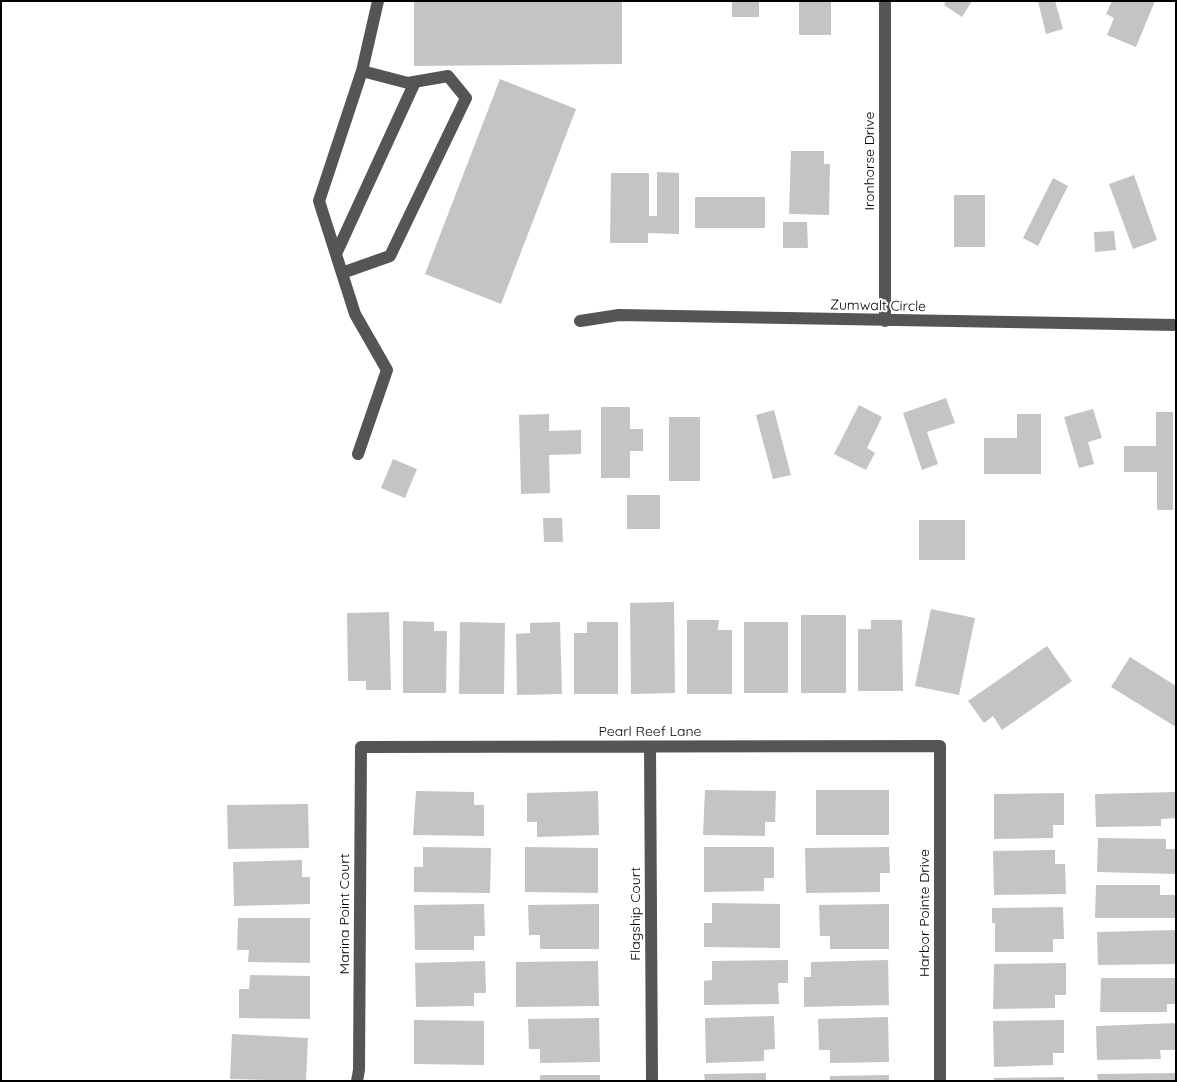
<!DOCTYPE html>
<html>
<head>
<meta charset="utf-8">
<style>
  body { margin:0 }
  #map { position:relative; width:1177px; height:1082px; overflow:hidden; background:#fff; font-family:Quicksand,sans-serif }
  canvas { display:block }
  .frame { position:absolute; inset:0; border:2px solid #000; pointer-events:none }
</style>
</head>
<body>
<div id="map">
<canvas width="1177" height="1082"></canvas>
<div class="frame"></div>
</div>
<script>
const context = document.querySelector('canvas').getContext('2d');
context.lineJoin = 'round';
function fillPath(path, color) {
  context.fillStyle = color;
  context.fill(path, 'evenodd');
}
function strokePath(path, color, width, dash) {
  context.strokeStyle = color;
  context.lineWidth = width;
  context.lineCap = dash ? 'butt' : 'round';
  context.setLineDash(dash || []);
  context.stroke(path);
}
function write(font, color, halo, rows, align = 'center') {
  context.font = font + ' Quicksand,sans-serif';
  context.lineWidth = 4;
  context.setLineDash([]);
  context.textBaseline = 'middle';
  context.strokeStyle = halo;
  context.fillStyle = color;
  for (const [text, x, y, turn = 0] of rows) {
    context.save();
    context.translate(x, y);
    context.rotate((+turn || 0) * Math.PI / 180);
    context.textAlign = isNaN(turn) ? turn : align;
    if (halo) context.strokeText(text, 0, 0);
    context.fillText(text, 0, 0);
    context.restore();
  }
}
fillPath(new Path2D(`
  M414 1H622V64L414 66Z
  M732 1H759V17H732Z
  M799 1H831V35H799Z
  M946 1H972L962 17 944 5Z
  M1038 1H1055L1063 29 1046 34Z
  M1112 1H1155L1136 47 1107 35 1114 18 1106 14Z
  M500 79 576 109 501 304 425 274Z
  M791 151H824V164H830L829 215 789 214Z
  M657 172 679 173V234L648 233V243H610L611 173H649V216H657Z
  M1134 175 1157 240 1133 249 1109 184Z
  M1053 178 1068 186 1038 246 1023 238Z
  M954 195H985V247H954Z
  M695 197H765V228H695Z
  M783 222H807L808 248H783Z
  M1114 231 1116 250 1095 252 1094 232Z
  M946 398 955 423 927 432 938 464 922 470 903 413Z
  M859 405 882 417 867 448 875 453 866 470 834 454Z
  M601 407H630V429H643V451H630V478H601Z
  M1093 409 1102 438 1088 442 1094 464 1079 468 1064 417Z
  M774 410 791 475 773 479 756 415Z
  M1156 412H1173V510H1157V472H1124V446H1156Z
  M549 414V431L581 430V454L549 455 550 493 521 494 519 415Z
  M1017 414H1041V474H984V438H1017Z
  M669 417H700V481H669Z
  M393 459 417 469 405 498 381 488Z
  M627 495H660V529H627Z
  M543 518H562L563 542H544Z
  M919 520H965V560H919Z
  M674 602 675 693 631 694 630 603Z
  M931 609 975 618 959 695 915 686Z
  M389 612 391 690H366V681H348L347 613Z
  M801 615H846V693H801Z
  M687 620H719L718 630H732V694H687Z
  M871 620H902L903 691H858V629H871Z
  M403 621 434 622V631H447L446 693H403Z
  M460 622 505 623 504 694H459Z
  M560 622 562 694 517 695 516 634 530 633V623Z
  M587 622H618V694H574V633H587Z
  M744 622H788V693H744Z
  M1047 646 1072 681 1002 730 993 716 984 723 968 701Z
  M1130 657 1176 686V727L1111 687Z
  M705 790 776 791 775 822H765V836L703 835Z
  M816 790H889V835H816Z
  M416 791 474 792V805H484V836L413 835Z
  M598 791 599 835 537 837V822H527V793Z
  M1176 792V818L1161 819V826L1096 827 1095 794Z
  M1064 793V825H1053V838L994 839V794Z
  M308 804 309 848 228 849 227 805Z
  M1098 838 1166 839V849H1176V874L1097 872Z
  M423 847 491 848 490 893 414 892V867H423Z
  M525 847 598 848V893L525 892Z
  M704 847H774V878H764V891L704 892Z
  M889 847 890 873H880V892L806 893 805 848Z
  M1055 850V864H1065L1066 894 994 895 993 851Z
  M302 860V877H310V904L234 906 233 862Z
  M1096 885H1160V895H1176V918H1095Z
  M712 903 780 904V948L704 947V923H712Z
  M484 904 485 936H474V950H415L414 905Z
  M599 904V949H540V935H529L528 905Z
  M889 904V949H830V936H820L819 905Z
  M1063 907 1064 939H1053V952H995V923H992V908Z
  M238 918H310V963L248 962 249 950H237Z
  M1176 930V964L1098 965 1097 932Z
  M788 960V983H778L779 1004 704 1005V981L712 980V961Z
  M888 960 889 1005 804 1007V977H811V962Z
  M485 961 486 993H474V1006L416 1007 415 963Z
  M598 961 599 1006 516 1007V962Z
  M1066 963V995H1055V1008L993 1009 994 964Z
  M250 975 310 976V1019L239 1018V989H249Z
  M1101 978H1176V1004H1167V1012H1100Z
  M774 1016 775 1049 764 1050V1061L706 1063 705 1018Z
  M888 1017 889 1062 830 1063V1050H819L818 1019Z
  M599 1018 600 1062 540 1063V1049H529L528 1019Z
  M414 1020 484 1021V1065L414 1064Z
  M1064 1020V1053H1053V1065L994 1067 993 1021Z
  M1176 1023V1050H1160L1161 1059 1097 1060 1096 1026Z
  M232 1034 308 1038 306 1081 230 1079Z
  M766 1073V1081H705L704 1074Z
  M1176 1073V1081H1098L1097 1074Z
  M540 1075H600V1081H540Z
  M889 1075V1081H830V1076Z
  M1064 1077V1081H994V1078Z`), '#c4c4c4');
strokePath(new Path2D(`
  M885 1V321
  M336 254 415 82
  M342 273 390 256 466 98 448 76 408 83 362 71
  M580 321 619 315 1176 325
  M358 454 387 370 355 314 319 201 362 71 378 1
  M650 747 652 1081
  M357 1081 359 1070 361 747 940 746V1081`), '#555', 12);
write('14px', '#000', '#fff', [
  ["Ironhorse Drive",870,161,-90],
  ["Zumwalt Circle",878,306,1],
  ["Pearl Reef Lane",650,732],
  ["Harbor Pointe Drive",925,913,-90],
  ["Marina Point Court",345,914,-90],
  ["Flagship Court",636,914,-90]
]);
</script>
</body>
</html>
